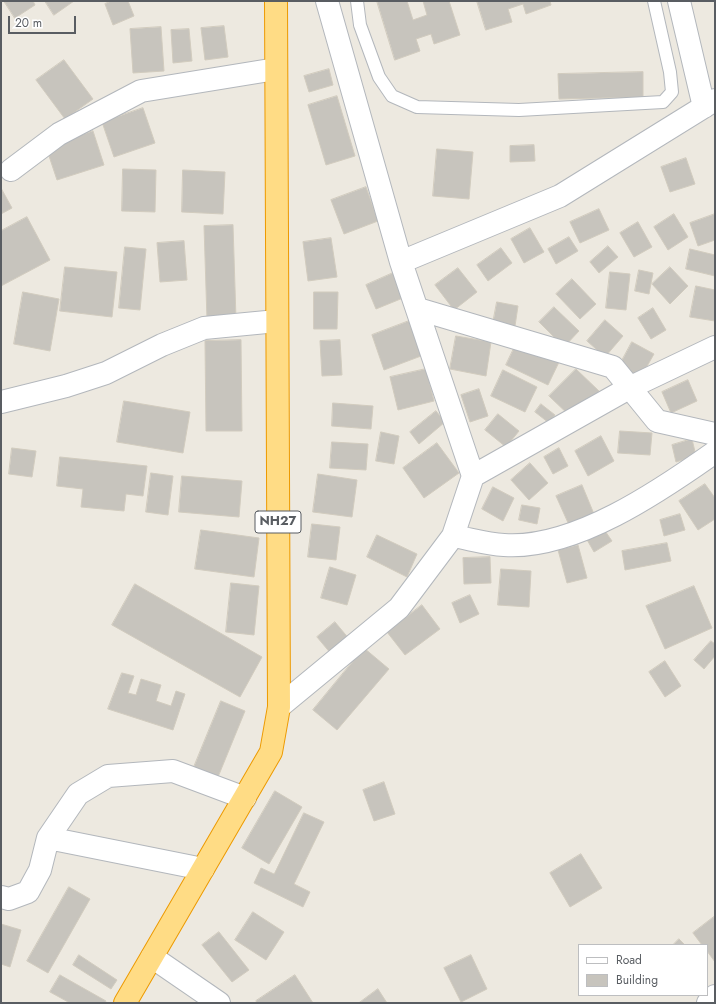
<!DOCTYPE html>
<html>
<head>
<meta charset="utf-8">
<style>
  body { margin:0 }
  #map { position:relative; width:716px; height:1004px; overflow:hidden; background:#ede9e0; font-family:Jost,sans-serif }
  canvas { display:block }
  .frame { position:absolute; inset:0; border:2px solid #595d62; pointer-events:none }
  .legend { position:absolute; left:578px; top:944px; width:130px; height:52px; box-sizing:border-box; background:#fff; border:1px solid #bdbec0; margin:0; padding:5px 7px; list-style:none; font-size:12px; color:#595d62 }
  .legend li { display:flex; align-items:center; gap:8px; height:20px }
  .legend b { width:20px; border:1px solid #bdbec0 }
  .scale { position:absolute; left:8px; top:16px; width:68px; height:18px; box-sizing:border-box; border:2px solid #595d62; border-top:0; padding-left:5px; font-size:12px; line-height:14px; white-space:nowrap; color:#595d62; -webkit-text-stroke:3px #fff; paint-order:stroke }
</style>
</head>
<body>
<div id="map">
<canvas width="716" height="1004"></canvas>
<div class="frame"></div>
<ul class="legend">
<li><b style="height:5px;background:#fff"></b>Road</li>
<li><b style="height:11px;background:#c7c4bd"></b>Building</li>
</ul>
<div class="scale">20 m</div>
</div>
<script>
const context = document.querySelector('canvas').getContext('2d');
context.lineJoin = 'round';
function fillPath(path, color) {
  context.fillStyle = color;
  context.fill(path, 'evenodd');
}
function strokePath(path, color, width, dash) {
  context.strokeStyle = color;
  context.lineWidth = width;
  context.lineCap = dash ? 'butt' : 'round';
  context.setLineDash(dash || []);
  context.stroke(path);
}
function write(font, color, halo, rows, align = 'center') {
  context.font = font + ' Jost,sans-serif';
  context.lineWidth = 3.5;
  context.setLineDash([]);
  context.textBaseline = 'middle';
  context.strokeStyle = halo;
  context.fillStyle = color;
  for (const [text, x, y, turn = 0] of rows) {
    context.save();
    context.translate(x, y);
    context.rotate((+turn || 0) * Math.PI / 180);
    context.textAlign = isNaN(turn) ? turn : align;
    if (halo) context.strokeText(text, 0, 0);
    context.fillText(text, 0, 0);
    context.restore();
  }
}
const building = new Path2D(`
  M4 1H33L35 5 15 18Z
  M45 1H74L54 15Z
  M111 1H128L134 16 113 25 105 4Z
  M377 1H407L413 20 427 15 423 1H449L460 35 434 44 431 34 416 39 420 51 395 60Z
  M477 1H550L551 5 526 14 523 4 508 9 512 22 486 30Z
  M224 26 228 57 205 60 201 28Z
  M161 27 164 71 133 73 130 29Z
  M189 29 192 61 173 63 171 30Z
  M64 60 93 99 65 119 36 80Z
  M329 69 333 85 309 92 304 76Z
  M643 72V97L559 99 558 74Z
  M337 96 355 156 326 165 308 105Z
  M143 108 155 143 114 157 102 122Z
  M93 131 104 165 57 180 46 147Z
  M534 145 535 161 510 162V146Z
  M437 149 473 152 469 199 433 196Z
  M686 158 695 184 670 192 661 167Z
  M123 169 156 170 155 212 122 211Z
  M183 170 225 172 223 214 182 212Z
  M366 187 378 221 344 234 331 200Z
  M1 188 12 208 1 214Z
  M599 209 609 230 580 243 570 222Z
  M674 214 688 237 668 250 654 227Z
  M715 214V240L698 246 690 223Z
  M27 217 50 260 1 286V231Z
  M638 222 652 247 634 257 620 233Z
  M233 225 236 319 207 320 204 226Z
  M530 228 544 252 524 263 511 239Z
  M569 237 578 251 556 264 548 249Z
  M331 238 337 277 308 281 303 242Z
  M184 241 187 280 160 282 157 243Z
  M608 246 618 257 599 273 590 262Z
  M125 247 146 249 140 310 119 308Z
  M501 248 512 263 488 281 477 265Z
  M690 249 715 255V276L686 269Z
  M65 267 117 272 112 317 60 311Z
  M670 267 688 286 670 304 652 284Z
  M458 268 477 292 454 310 435 285Z
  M639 270 653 273 649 294 635 291Z
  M610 272 630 274 626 310 606 308Z
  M393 273 403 298 376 309 366 285Z
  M572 279 596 304 580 319 556 294Z
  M696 286 715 290V321L690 317Z
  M23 292 59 299 50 351 14 344Z
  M314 292H338L337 329H314Z
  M497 302 518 306 515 326 493 323Z
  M554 307 579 331 564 347 539 322Z
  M653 308 666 330 651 339 638 318Z
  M605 320 623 336 605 357 587 341Z
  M409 321 421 356 384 370 372 335Z
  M456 336 491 342 486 376 450 369Z
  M241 340 242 431H206L205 341Z
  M340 340 342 375 322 376 320 341Z
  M518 340 560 360 548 385 506 365Z
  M632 342 654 354 638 382 617 370Z
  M426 369 434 401 398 410 390 377Z
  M576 369 599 391 572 418 549 396Z
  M503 370 537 387 525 412 491 396Z
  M688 380 697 401 671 413 662 392Z
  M479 389 488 416 470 422 461 395Z
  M124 401 190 412 183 453 117 442Z
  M333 403 373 406 371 429 332 426Z
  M541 404 555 415 549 423 535 412Z
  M436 411 445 422 419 444 410 432Z
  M498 414 519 431 506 447 485 430Z
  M620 431 652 433 650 455 618 453Z
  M381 432 399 436 394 464 376 461Z
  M601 436 614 461 588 476 575 451Z
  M692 439 696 456 676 462 672 445Z
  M332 442 368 444 366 470 330 468Z
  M437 443 459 473 424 498 403 468Z
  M12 448 36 451 32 477 9 474Z
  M559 448 568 466 553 474 544 457Z
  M60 457 147 466 143 496 126 494 124 511 81 507 83 489 57 486Z
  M530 463 548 483 529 500 511 480Z
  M151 473 173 476 168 515 146 512Z
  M318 474 357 480 352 517 313 512Z
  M182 476 242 481 239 517 179 512Z
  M705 484 715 498V519L698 530 679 501Z
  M582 485 594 514 569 525 556 496Z
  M493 487 514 498 503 521 482 509Z
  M522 505 540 508 537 524 519 520Z
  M680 514 685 530 664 536 660 520Z
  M312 524 340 527 336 560 308 557Z
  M603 528 612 541 594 552 586 538Z
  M201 530 259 538 254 577 195 569Z
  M377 535 417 554 407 577 367 557Z
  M667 543 671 561 625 570 622 551Z
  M578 545 587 578 567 583 558 550Z
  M490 557 491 583 464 584 463 558Z
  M330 567 356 575 347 605 321 598Z
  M501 569 531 571 529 607 498 605Z
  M231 583 259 586 254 635 226 632Z
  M135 584 262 657 240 697 112 625Z
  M694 586 712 628 665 649 646 606Z
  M470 595 479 614 460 623 452 603Z
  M422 605 440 629 405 655 387 632Z
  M335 622 350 640 332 655 317 637Z
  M711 641 715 644V656L704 669 694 660Z
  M364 648 389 669 337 730 313 710Z
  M665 661 681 686 665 697 649 672Z
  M122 673 134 676 128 693 136 695 141 679 161 685 156 701 171 706 176 691 185 694 173 730 108 709Z
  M221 701 245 711 218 777 194 767Z
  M384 782 395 814 374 821 363 790Z
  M275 791 302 807 269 864 242 848Z
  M304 813 324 822 294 884 310 892 303 907 254 883 261 868 274 874Z
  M581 854 602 888 570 907 550 873Z
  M69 887 90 899 48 973 27 961Z
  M253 912 284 932 266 960 235 940Z
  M715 916V962L707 951V945H702L693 933Z
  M1 924 21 930 10 967 1 964Z
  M219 932 249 970 232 982 202 945Z
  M679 939 685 945H673Z
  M79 955 117 980 111 989 73 965Z
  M471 955 487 989 461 1002 444 968Z
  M60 975 106 1001 105 1003H70L50 992Z
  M295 975 313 1003H257L256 1001Z
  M378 989 387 1003H359Z`);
fillPath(building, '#c7c4bd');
strokePath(building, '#d1cbbe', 1);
const lane = new Path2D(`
  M357 1 360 25 379 77 392 96 417 107 519 110 663 102 672 92 670 72 654 1`);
const street = new Path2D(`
  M679 1 704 107
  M11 170 59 134 141 91 276 69
  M401 262 560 196 715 100
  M418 309 613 367 657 421 715 434
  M1 402 66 386 106 373 162 345 204 328 277 321
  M473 476 629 388 715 347
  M453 536C470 539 487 544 504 545 574 550 660 491 715 452
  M279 707 399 608 453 536 473 476 401 262 327 1
  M48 838 203 869
  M1 897 9 899 28 892 40 870 48 838 78 794 108 776 173 771 245 798
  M152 957 219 1003
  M708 1003 715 996`);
const highway = new Path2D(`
  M125 1003 271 752 279 707 276 1`);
strokePath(lane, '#b3b7bc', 14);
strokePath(street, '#b3b7bc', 24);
strokePath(highway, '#ed9a00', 24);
strokePath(lane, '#fff', 12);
strokePath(street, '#fff', 22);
strokePath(highway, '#ffdc85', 22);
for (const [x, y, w] of [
  [278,522,46]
]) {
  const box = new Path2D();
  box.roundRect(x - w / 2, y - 11, w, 22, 3);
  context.fillStyle = '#fff';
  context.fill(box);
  strokePath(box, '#595d62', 1);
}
write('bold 13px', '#595d62', null, [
  ["NH27",278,522]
]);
</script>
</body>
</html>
